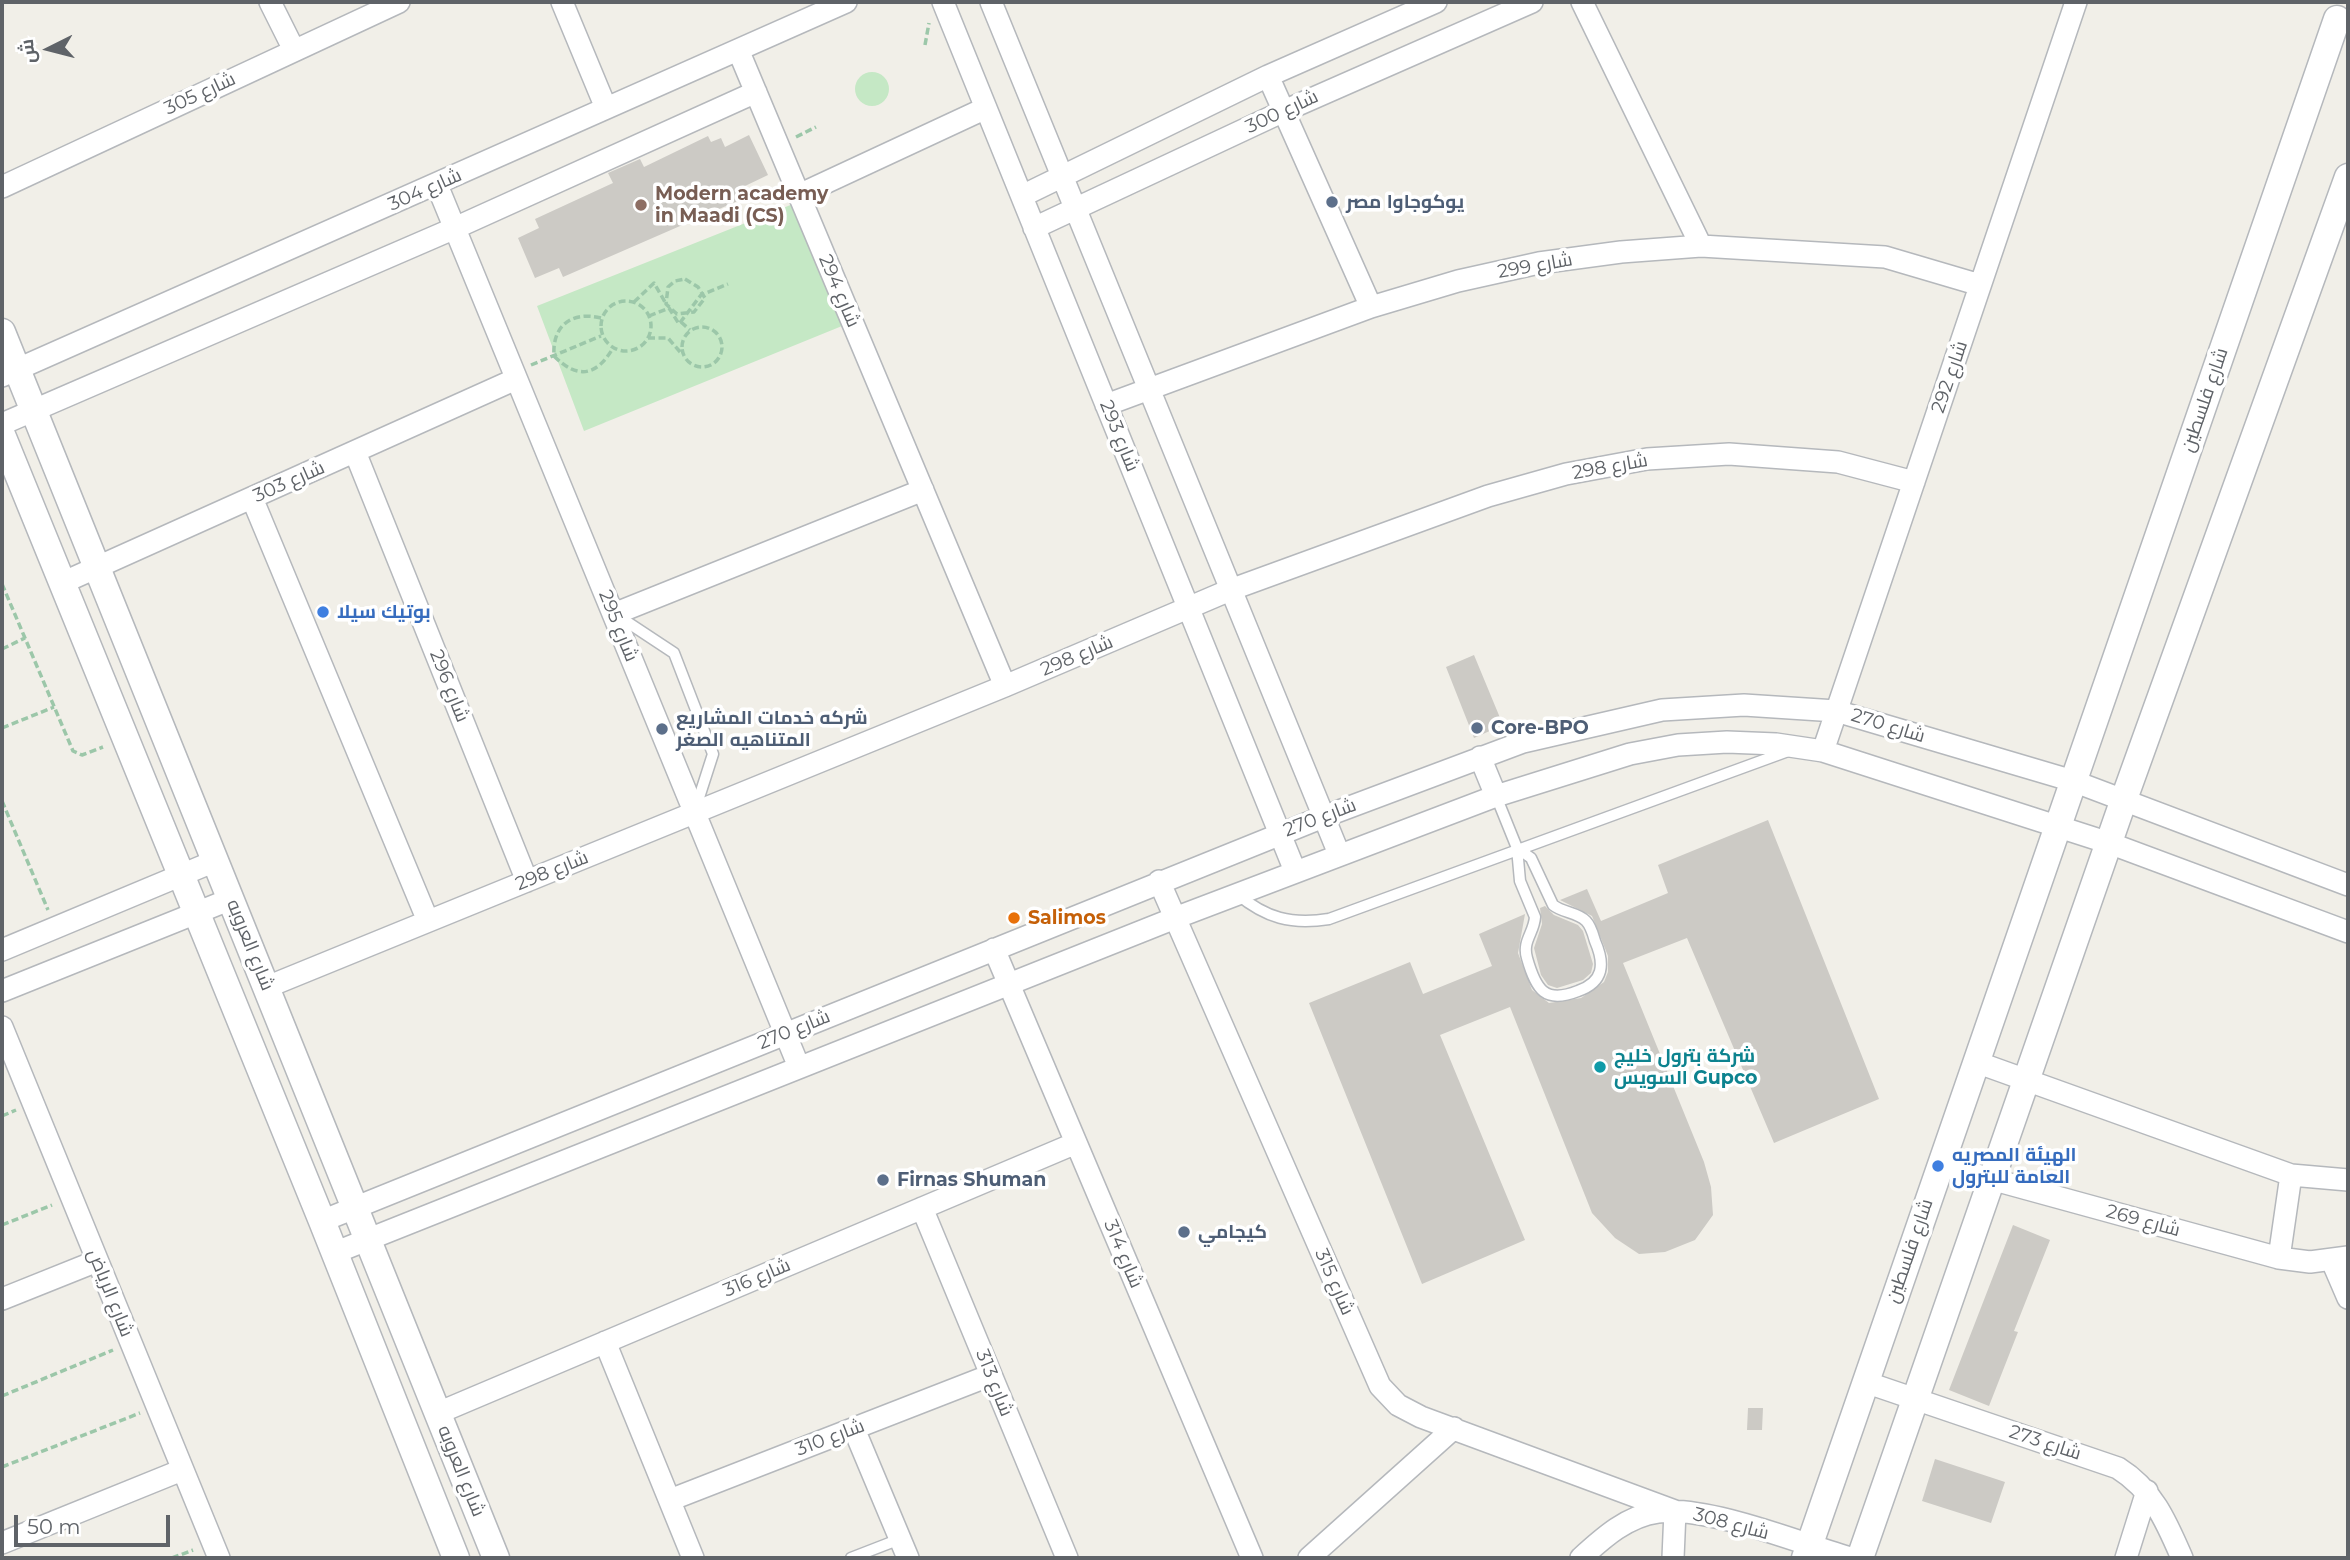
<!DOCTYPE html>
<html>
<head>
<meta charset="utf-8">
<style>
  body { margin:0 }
  #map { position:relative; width:2350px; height:1560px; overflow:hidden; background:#f1efe8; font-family:Montserrat,Cairo,sans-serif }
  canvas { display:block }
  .frame { position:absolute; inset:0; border:4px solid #5f6368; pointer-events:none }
  .north { position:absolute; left:14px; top:14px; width:70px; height:70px; -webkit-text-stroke:5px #fff; paint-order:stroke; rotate:264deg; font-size:19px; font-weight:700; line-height:28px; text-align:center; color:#5f6368 }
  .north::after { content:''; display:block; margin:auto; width:24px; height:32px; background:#5f6368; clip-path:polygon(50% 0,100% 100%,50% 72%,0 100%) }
  .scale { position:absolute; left:14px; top:1515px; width:156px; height:32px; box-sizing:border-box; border:4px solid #5f6368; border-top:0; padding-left:9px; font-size:21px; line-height:24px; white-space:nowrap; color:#5f6368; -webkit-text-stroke:5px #fff; paint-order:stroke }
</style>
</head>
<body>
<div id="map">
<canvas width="2350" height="1560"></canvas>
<div class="frame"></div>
<div class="north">ش</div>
<div class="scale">50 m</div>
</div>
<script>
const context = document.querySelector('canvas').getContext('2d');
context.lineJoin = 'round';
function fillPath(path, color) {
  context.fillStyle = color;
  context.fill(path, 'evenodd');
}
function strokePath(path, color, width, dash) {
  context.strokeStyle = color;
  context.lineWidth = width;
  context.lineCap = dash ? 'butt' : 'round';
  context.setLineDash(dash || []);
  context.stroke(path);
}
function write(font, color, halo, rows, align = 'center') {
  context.font = font + ' Montserrat,Cairo,sans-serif';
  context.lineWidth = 7;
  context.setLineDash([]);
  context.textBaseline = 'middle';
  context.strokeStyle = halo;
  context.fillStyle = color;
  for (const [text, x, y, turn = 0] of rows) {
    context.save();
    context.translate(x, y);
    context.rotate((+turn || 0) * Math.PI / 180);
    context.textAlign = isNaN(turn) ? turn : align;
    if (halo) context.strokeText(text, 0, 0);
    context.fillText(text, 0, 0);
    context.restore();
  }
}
fillPath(new Path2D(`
  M855 89a17 17 0 1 1 34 0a17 17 0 1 1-34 0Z
  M793 204 842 326 584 431 537 306Z`), '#c5e8c5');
fillPath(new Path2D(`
  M749 135 768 175 745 186 749 196 563 277 559 268 535 278 518 238 539 228 535 219 613 183 608 173 640 159 644 167 708 136 711 142 721 138 725 147Z
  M1474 655 1503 725 1474 738 1446 667Z
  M1768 820 1879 1099 1774 1143 1687 938 1623 963 1704 1162 1711 1187 1713 1215 1695 1240 1665 1252 1639 1254 1615 1238 1592 1213 1510 1007 1440 1035 1525 1240 1422 1284 1309 1003 1410 962 1423 994 1492 966 1479 934 1525 914 1518 953 1532 990 1549 1003 1581 998 1604 982 1608 972V956L1592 916 1560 900 1587 889 1601 921 1668 893 1658 865Z
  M1545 906 1554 915 1578 925 1583 931 1593 964 1591 973 1583 980 1557 988 1548 985 1541 975 1534 948 1542 924 1540 908Z
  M2013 1225 2050 1240 2014 1331 2018 1332 1989 1406 1949 1390Z
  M1748 1408H1763L1762 1430H1747Z
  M1935 1459 2005 1482 1991 1523 1922 1501Z`), '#cccac5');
const service = new Path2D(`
  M618 616 674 653 713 754 695 810
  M1496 796 1517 848
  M1517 848 1531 858 1553 905C1563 913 1577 912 1586 921 1591 926 1593 934 1595 941 1605 964 1604 982 1578 991 1545 1004 1536 990 1527 958 1522 941 1534 933 1535 917L1520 881Z
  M1237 894C1266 918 1291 925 1329 919L1791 750
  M851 1558 900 1539`);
const minor = new Path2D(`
  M270 2 294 50
  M562 2 606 108
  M943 2 1295 871
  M991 2 1339 854
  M1582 2 1701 246
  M739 52 1005 686
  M1268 76 1371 307
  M437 185 799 1067
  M2 187 399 2
  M799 195 986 108
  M1022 196 1268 76 1436 2
  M1034 228 1284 111 1532 2
  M2 376 846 2
  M1106 405 1371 307 1458 281 1539 263 1621 252 1701 246 1885 257 1980 285
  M2 424 455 228 756 92
  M355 452 527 881
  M252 498 428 921
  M62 583 516 379
  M614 614 923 490
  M1823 751 2076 2
  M1480 757 1496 796
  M1159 881 1380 1386 1398 1405 1421 1417 1675 1511 1673 1558
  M994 949 1252 1558
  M2 950 215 861
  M267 987 1005 686 1230 590 1488 496 1566 474 1647 459 1729 454 1838 462 1914 482
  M2 991 231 899
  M2 1027 219 1558
  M1976 1062 2291 1175 2348 1180
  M1940 1165 2279 1258 2310 1262 2348 1257
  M922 1208 1067 1558
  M322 1221 1323 817 1523 742 1662 710 1744 705 1836 711 2073 781 2348 885
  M334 1253 1175 918 1496 796 1630 754 1678 745 1727 742 1776 744 1823 751 2109 843 2348 932
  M2279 1258 2291 1175
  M2332 1261 2348 1298
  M2 1299 97 1261
  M605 1342 693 1558
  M1865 1382 2118 1468C2153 1490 2166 1521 2182 1558
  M438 1413 1076 1143
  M854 1429 908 1558
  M670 1500 991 1375
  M2 1543 182 1470
  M1309 1558 1454 1428
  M1581 1558C1603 1538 1627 1516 1658 1512 1706 1505 1800 1543 1850 1558
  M2126 1558 2147 1491`);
const tertiary = new Path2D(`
  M2 332 496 1558
  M2 435 322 1221 456 1558
  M1805 1558 2337 19
  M1860 1558 2124 799 2348 177`);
strokePath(service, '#b5b8bc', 13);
strokePath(minor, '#b5b8bc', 24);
strokePath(tertiary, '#b5b8bc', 29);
strokePath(new Path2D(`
  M925 45 929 23
  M796 137 816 127
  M685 279 698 287 705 298 694 312 677 314 666 304 668 287 675 281Z
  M601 326a25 25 0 1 1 50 0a25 25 0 1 1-50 0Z
  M634 302 654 283 665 302
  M649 316 669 308 679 324 701 295 728 284
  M601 318C572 311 552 325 554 356 577 379 596 377 613 348
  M681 322 690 330
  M682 347a20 20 0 1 1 40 0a20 20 0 1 1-40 0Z
  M648 338H668L681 353
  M531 365 601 336
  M2 584 73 751 82 755 103 747
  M2 649 25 638
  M2 728 54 707
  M2 801 48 910
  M2 1116 16 1110
  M2 1225 52 1205
  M2 1396 113 1350
  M2 1467 140 1413
  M172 1558 193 1550`), '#9cc7a9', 3.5, [7, 3.5]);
strokePath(service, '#fff', 10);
strokePath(minor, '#fff', 21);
strokePath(tertiary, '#fff', 26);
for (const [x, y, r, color] of [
  [1332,202,7,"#5c6f8a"],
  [641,205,7,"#8d6e63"],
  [323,612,7,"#3f7fe0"],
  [1477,728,7,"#5c6f8a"],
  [662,729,7,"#5c6f8a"],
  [1014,918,7,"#e8710a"],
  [1600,1067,7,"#0f9aa8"],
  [1938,1166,7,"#3f7fe0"],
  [883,1180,7,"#5c6f8a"],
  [1184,1232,7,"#5c6f8a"]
]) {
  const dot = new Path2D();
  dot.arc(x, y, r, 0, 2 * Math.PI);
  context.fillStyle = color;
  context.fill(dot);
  strokePath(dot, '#fff', 2.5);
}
write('19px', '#5f6368', '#fff', [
  ["شارع 305",200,94,-25],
  ["شارع 300",1282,112,-25],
  ["شارع 304",425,190,-24],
  ["شارع 299",1535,266,-10],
  ["شارع 294",839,291,67],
  ["شارع 292",1950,377,-71],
  ["شارع فلسطين",2205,400,-71],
  ["شارع 293",1119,436,68],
  ["شارع 298",1610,467,-10],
  ["شارع 303",289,482,-24],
  ["شارع 295",618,626,68],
  ["شارع 298",1077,656,-23],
  ["شارع 296",449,686,68],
  ["شارع 270",1888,726,17],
  ["شارع 270",1320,818,-21],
  ["شارع 298",552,871,-22],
  ["شارع العروبه",250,945,68],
  ["شارع 270",794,1030,-22],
  ["شارع 269",2143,1221,15],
  ["شارع فلسطين",1910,1251,-71],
  ["شارع 314",1123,1254,67],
  ["شارع 316",757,1278,-23],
  ["شارع 315",1334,1282,66],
  ["شارع الرياض",110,1293,68],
  ["شارع 313",994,1383,68],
  ["شارع 310",830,1438,-21],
  ["شارع 273",2045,1443,18],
  ["شارع العروبه",461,1471,68],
  ["شارع 308",1731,1524,15]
]);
write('bold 19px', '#785e54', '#fff', [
  ["Modern academy",655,194],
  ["in Maadi (CS)",655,216]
], 'left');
write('bold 19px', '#4e5e75', '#fff', [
  ["يوكوجاوا مصر",1346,202],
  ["شركه خدمات المشاريع",676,718],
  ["المتناهيه الصغر",676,740],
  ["Core-BPO",1491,728],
  ["Firnas Shuman",897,1180],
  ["كيجامي",1198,1232]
], 'left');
write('bold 19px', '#366cbe', '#fff', [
  ["بوتيك سيلا",337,612],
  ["الهيئة المصريه",1952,1155],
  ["العامة للبترول",1952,1177]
], 'left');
write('bold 19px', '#c56008', '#fff', [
  ["Salimos",1028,918]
], 'left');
write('bold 19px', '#0d838f', '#fff', [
  ["شركة بترول خليج",1614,1056],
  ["السويس Gupco",1614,1078]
], 'left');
</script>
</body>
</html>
